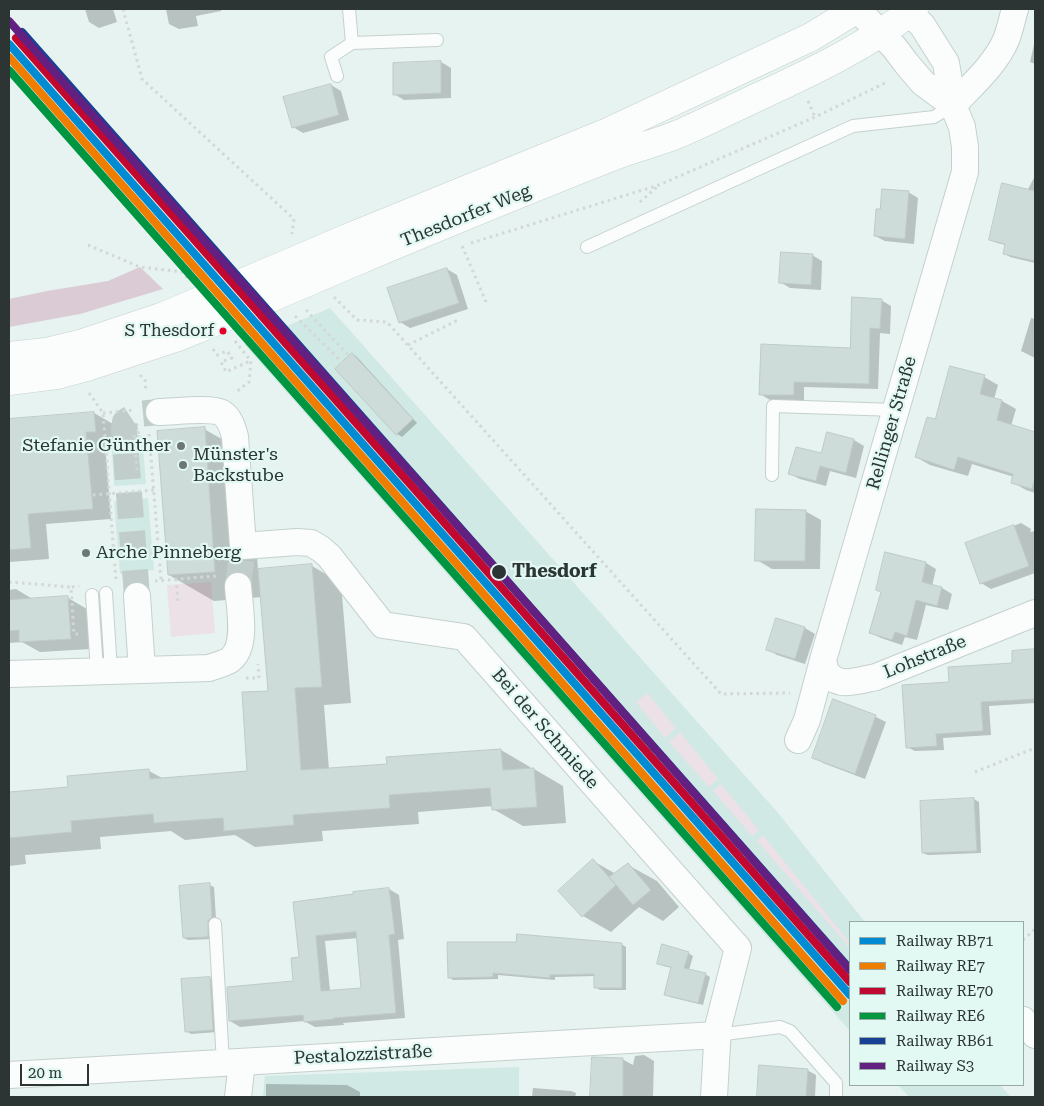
<!DOCTYPE html>
<html>
<head>
<meta charset="utf-8">
<style>
  body { margin:0 }
  #map { position:relative; width:1044px; height:1106px; overflow:hidden; background:#e6f3f0; font-family:"Roboto Serif",serif }
  canvas { display:block }
  .frame { position:absolute; inset:0; border:10px solid #2c3533; pointer-events:none }
  .legend { position:absolute; left:849px; top:921px; width:175px; height:165px; box-sizing:border-box; background:#e1f8f3; border:1px solid #99aaa6; margin:0; padding:6px 9px; list-style:none; font-size:15px; color:#2c3533 }
  .legend li { display:flex; align-items:center; gap:10px; height:25px }
  .legend b { width:25px; border:1px solid #99aaa6 }
  .scale { position:absolute; left:20px; top:1064px; width:69px; height:22px; box-sizing:border-box; border:2px solid #2c3533; border-top:0; padding-left:6px; font-size:15px; line-height:18px; white-space:nowrap; color:#2c3533; -webkit-text-stroke:4px #e1f8f3; paint-order:stroke }
</style>
</head>
<body>
<div id="map">
<canvas width="1044" height="1106"></canvas>
<div class="frame"></div>
<ul class="legend">
<li><b style="height:6px;background:#008bd2"></b>Railway RB71</li>
<li><b style="height:6px;background:#ef7d00"></b>Railway RE7</li>
<li><b style="height:6px;background:#c10831"></b>Railway RE70</li>
<li><b style="height:6px;background:#009641"></b>Railway RE6</li>
<li><b style="height:6px;background:#164194"></b>Railway RB61</li>
<li><b style="height:6px;background:#622181"></b>Railway S3</li>
</ul>
<div class="scale">20 m</div>
</div>
<script>
const context = document.querySelector('canvas').getContext('2d');
context.lineJoin = 'round';
function fillPath(path, color) {
  context.fillStyle = color;
  context.fill(path, 'evenodd');
}
function strokePath(path, color, width, dash) {
  context.strokeStyle = color;
  context.lineWidth = width;
  context.lineCap = dash ? 'butt' : 'round';
  context.setLineDash(dash || []);
  context.stroke(path);
}
function write(font, color, halo, rows, align = 'center') {
  context.font = font + ' "Roboto Serif",serif';
  context.lineWidth = 4.5;
  context.setLineDash([]);
  context.textBaseline = 'middle';
  context.strokeStyle = halo;
  context.fillStyle = color;
  for (const [text, x, y, turn = 0] of rows) {
    context.save();
    context.translate(x, y);
    context.rotate((+turn || 0) * Math.PI / 180);
    context.textAlign = isNaN(turn) ? turn : align;
    if (halo) context.strokeText(text, 0, 0);
    context.fillText(text, 0, 0);
    context.restore();
  }
}
fillPath(new Path2D(`
  M330 308 779 814 865 922H850V1031L244 344Z
  M142 435 146 484 114 486 111 437Z
  M148 498 154 570 120 574 114 501Z
  M519 1067V1097H263L265 1076Z
  M898 1085H1000L1011 1097H909Z`), '#d1e9e4');
fillPath(new Path2D(`
  M211 582 215 633 171 637 167 585Z
  M647 693 676 728 665 738 636 702Z
  M680 732 718 779 709 787 669 742Z
  M721 784 759 830 752 836 713 791Z
  M763 835 850 943V948L757 841Z`), '#ebe1e7');
fillPath(new Path2D(`
  M140 267 163 289 80 314 9 327V299L47 291 108 281Z`), '#dbcbd4');
fillPath(new Path2D(`
  M85 9H113L117 22 99 28 89 22Z
  M166 9H221V11L196 16 198 26 179 29 169 24Z
  M1035 40V64L1030 62Z
  M441 62 451 68V98L404 100 394 94Z
  M331 85 341 91 349 120 303 133 293 127Z
  M1035 176V263L1010 257 1004 253 1006 245 997 243 990 240 1027 191Z
  M908 192 918 198 914 244 885 241 875 236 882 210Z
  M812 255 822 261 821 290 790 288 780 282Z
  M447 269 457 275 468 309 410 328 400 322Z
  M881 300 891 306 890 334 880 333 878 389 804 387V400H770L760 394 851 349Z
  M1031 318 1035 319V358L1021 351Z
  M353 354 357 357 417 423 402 437 397 434 337 369Z
  M984 377 998 385 994 399 1002 401 1016 409 1011 426 1035 433V493L1026 490 1012 482 1014 477 972 464 968 476 930 465 916 457 936 421Z
  M94 413 113 424 115 442 105 443 111 519 46 524 49 559 9 562V420Z
  M204 429 250 455 258 570 312 566 341 583 351 703 324 705 329 770 388 766 501 750 530 767V770L534 769 563 786 566 823 523 826 493 809V806L418 812 419 824 322 831 323 841 255 847 235 835 185 840 171 831 100 837 101 849 25 855 26 864 9 866V793L69 788 149 771 164 779 249 772 269 692 262 597 214 601 169 575Z
  M828 433 854 440 864 446 856 478 830 471 826 486 800 479 790 474 822 455Z
  M805 511 821 520 820 569H772L757 560Z
  M1021 523 1031 529 1030 532 1035 531V573L991 589 981 583 967 544Z
  M886 554 926 563 936 569 932 586 942 588 952 594 948 610 926 605 917 640 905 637 902 645 881 638 871 633 882 592Z
  M16 589 34 600 68 598 87 609 90 649 40 652 22 642 9 643V590Z
  M777 619 805 628 815 634 805 664 777 655 767 649Z
  M1035 651V703L989 706 991 735 943 738 944 750 915 751 907 747 950 683 1014 664 1013 652Z
  M834 701 876 717 886 722 865 779 823 763 813 757Z
  M974 799 979 802 981 853 928 855 923 853Z
  M593 861 616 874 628 865 657 881 679 907 663 921 639 907 611 932 583 916Z
  M209 885 214 887 216 919 212 939 188 940 184 938Z
  M389 889 399 895 404 939 398 940 405 1018 343 1023 344 1025 315 1027 304 1021 240 1027 230 1021 294 982 301 958 294 903 355 896 354 893ZM358 938 362 989 330 991 325 941Z
  M621 944 626 947V990H600L595 987V976L555 977V980L498 975V979L453 980 449 977Z
  M688 953 693 956 689 970 705 974 710 977 703 1005 670 997 666 994 672 968 663 966 658 963Z
  M210 978 214 981 217 1032 191 1034 186 1031Z
  M644 1055 654 1061 653 1097H592L593 1058 622 1059 633 1065 635 1056Z
  M760 1067 807 1070 816 1075 815 1097H758Z
  M266 1084 347 1085 360 1092V1097H266Z
  M533 1088 571 1091 576 1093 575 1097H532Z`), '#0003');
const building = new Path2D(`
  M441 61V93L393 95V63Z
  M331 84 339 115 292 128 283 97Z
  M1002 183 1035 191V261L1003 254 1005 244 989 240Z
  M882 189 909 191 905 239 874 236 876 209H880Z
  M781 252 813 254 811 285 779 283Z
  M447 268 459 303 399 323 387 288Z
  M852 297 882 299 880 329 870 328 869 384 794 382V395H759L761 344 850 348Z
  M352 353 413 419 396 435 335 369Z
  M950 366 985 375 980 394 1002 400 997 420 1035 432V478L1032 489 1011 483 1013 474 958 457 954 470 915 457 927 417 935 419Z
  M94 412 96 432H86L93 509 28 514 31 548 9 550V419Z
  M205 427 215 572 168 575 157 431Z
  M827 432 854 439 846 473 820 466 816 481 788 474 796 447 821 453Z
  M756 509 806 510 805 561H755Z
  M1014 525 1029 566 980 584 965 543Z
  M885 552 926 562 922 582 942 587 937 606 916 600 907 636 895 632 892 640 869 633 881 592 876 590Z
  M312 564 322 687 295 688 301 770 387 764 386 757 501 749 503 770 534 768 537 807 492 810 490 788 389 795 390 808 293 815 294 825 224 831 223 818 154 823 153 814 71 821 72 832 9 838V792L68 787 67 776 149 769 150 779 247 771 242 692 268 691 258 569Z
  M68 596 71 639 19 642V630L9 631V600Z
  M776 618 805 627 795 659 766 650Z
  M1035 649V699L981 702 983 731 936 734 937 746 906 748 902 685 949 682 948 667 1012 663V651Z
  M833 699 876 715 855 774 812 758Z
  M974 798 977 851 922 853 920 801Z
  M593 859 616 885 609 877 628 863 651 890 633 905 616 885 582 917 558 891Z
  M210 883 212 917 208 921V937L183 938 179 886Z
  M389 888 395 934 389 935 396 1013 334 1018V1019L304 1022 303 1015 229 1021 227 987 293 981 291 958 299 957 293 902 353 894V892ZM356 932 361 988 321 991 316 936Z
  M517 934 622 943V988H594V974L550 975V978L493 973V977L448 978 447 942H516Z
  M662 944 689 952 684 968 706 973 698 1003 664 995 671 967 657 964Z
  M210 977 213 1030 185 1032 181 979Z
  M592 1057 623 1058V1097H590Z
  M759 1065 808 1069 806 1097H757Z`);
fillPath(building, '#cddcd9');
strokePath(building, '#bfcac7', 1);
strokePath(new Path2D(`
  M238 586 243 546
  M137 596 124 430 125 422 137 414 159 412`), '#c1cdca', 26, [26, 13]);
const service = new Path2D(`
  M349 9 352 43
  M337 76 331 57 352 43 437 40
  M587 247 853 126 934 117 953 105
  M772 475 773 406 896 410
  M106 593 111 671
  M92 595 97 671
  M215 924 223 1063
  M717 1035 780 1027 790 1031 836 1083V1097`);
const minor = new Path2D(`
  M857 9 894 47 906 63 923 83 953 105
  M953 105C972 85 995 65 1006 40 1010 30 1012 19 1015 9
  M159 412C173 412 210 407 222 413 230 418 233 429 235 437L243 546 297 542 311 543 321 549 329 556 383 625 464 637 738 948 718 1027 714 1097
  M137 596 142 670
  M823 660C824 664 825 672 829 675 840 688 861 680 876 677L1035 613
  M9 674 209 668C214 666 227 663 231 659 248 645 239 605 238 586
  M798 740 807 720 823 660 965 172V147L962 127 953 105 946 63 922 25 905 9
  M1023 1020 1035 1035
  M9 1075 717 1035
  M238 1097 242 1062`);
const tertiary = new Path2D(`
  M350 237 608 132 811 37 857 9
  M364 258C448 223 532 188 617 155 638 147 660 142 681 133 708 121 734 108 760 96 814 71 867 46 914 9
  M9 356 46 352 83 343 164 316
  M9 381 57 375 87 367 178 337 200 328`);
strokePath(service, '#c5d0cd', 14);
strokePath(minor, '#c5d0cd', 28);
strokePath(tertiary, '#c5d0cd', 29);
strokePath(new Path2D(`
  M123 9 142 79 294 219 292 234
  M808 101 815 117
  M640 202 658 186
  M471 243 659 185 815 117 885 83
  M88 245 140 267 182 272 189 280
  M462 246 487 304
  M334 297 357 320 387 322 721 694 790 693
  M306 310 351 358
  M295 316 344 364
  M235 341 251 361 249 382 236 392
  M408 345 460 319
  M213 349 217 355 227 351 232 358 221 362 226 372 250 361
  M140 375 145 380 146 392
  M89 393 103 413 116 580
  M103 413 135 410
  M149 434 161 580
  M137 470 134 435 142 430
  M93 495 154 490
  M176 579 178 603
  M155 581 216 576
  M9 582 71 587
  M78 634H74L71 587 79 586
  M246 678H259L258 664
  M975 772 1035 748
  M1023 940 1035 929`), '#d3d7d6', 3, [2.5, 4]);
strokePath(service, '#fbfdfd', 12);
strokePath(minor, '#fbfdfd', 26);
strokePath(tertiary, '#fbfdfd', 28);
const tertiaryBridge = new Path2D(`
  M164 316 350 237
  M200 328 364 258`);
strokePath(tertiaryBridge, '#c5d0cd', 29, []);
strokePath(tertiaryBridge, '#fbfdfd', 28);
strokePath(new Path2D(`
  M9 44 850 995`), '#008bd2', 8);
strokePath(new Path2D(`
  M9 57 843 1001`), '#ef7d00', 8);
strokePath(new Path2D(`
  M16 38 850 982`), '#c10831', 8);
strokePath(new Path2D(`
  M9 70 837 1007`), '#009641', 8);
strokePath(new Path2D(`
  M22 32 850 969`), '#164194', 8);
strokePath(new Path2D(`
  M9 21 537 615 850 970`), '#622181', 8);
for (const [x, y, r, color] of [
  [223,331,4.5,"#e4002b"],
  [181,446,5,"#6d7875"],
  [183,465,5,"#6d7875"],
  [86,553,5,"#6d7875"],
  [499,572,8,"#2c3533"]
]) {
  const dot = new Path2D();
  dot.arc(x, y, r, 0, 2 * Math.PI);
  context.fillStyle = color;
  context.fill(dot);
  strokePath(dot, '#e1f8f3', 2);
}
write('17px', '#2c3533', '#e1f8f3', [
  ["S Thesdorf",214,331]
], 'right');
write('18px', '#2c3533', '#e1f8f3', [
  ["Thesdorfer Weg",466,216,-22],
  ["Rellinger Straße",892,423,-74],
  ["Lohstraße",925,657,-22],
  ["Bei der Schmiede",545,729,49],
  ["Pestalozzistraße",363,1055,-3]
]);
write('18px', '#2c3533', '#e1f8f3', [
  ["Stefanie Günther",171,446,"right"],
  ["Münster's",193,455],
  ["Backstube",193,476],
  ["Arche Pinneberg",96,553]
], 'left');
write('bold 18px', '#2c3533', '#e1f8f3', [
  ["Thesdorf",512,572]
], 'left');
</script>
</body>
</html>
